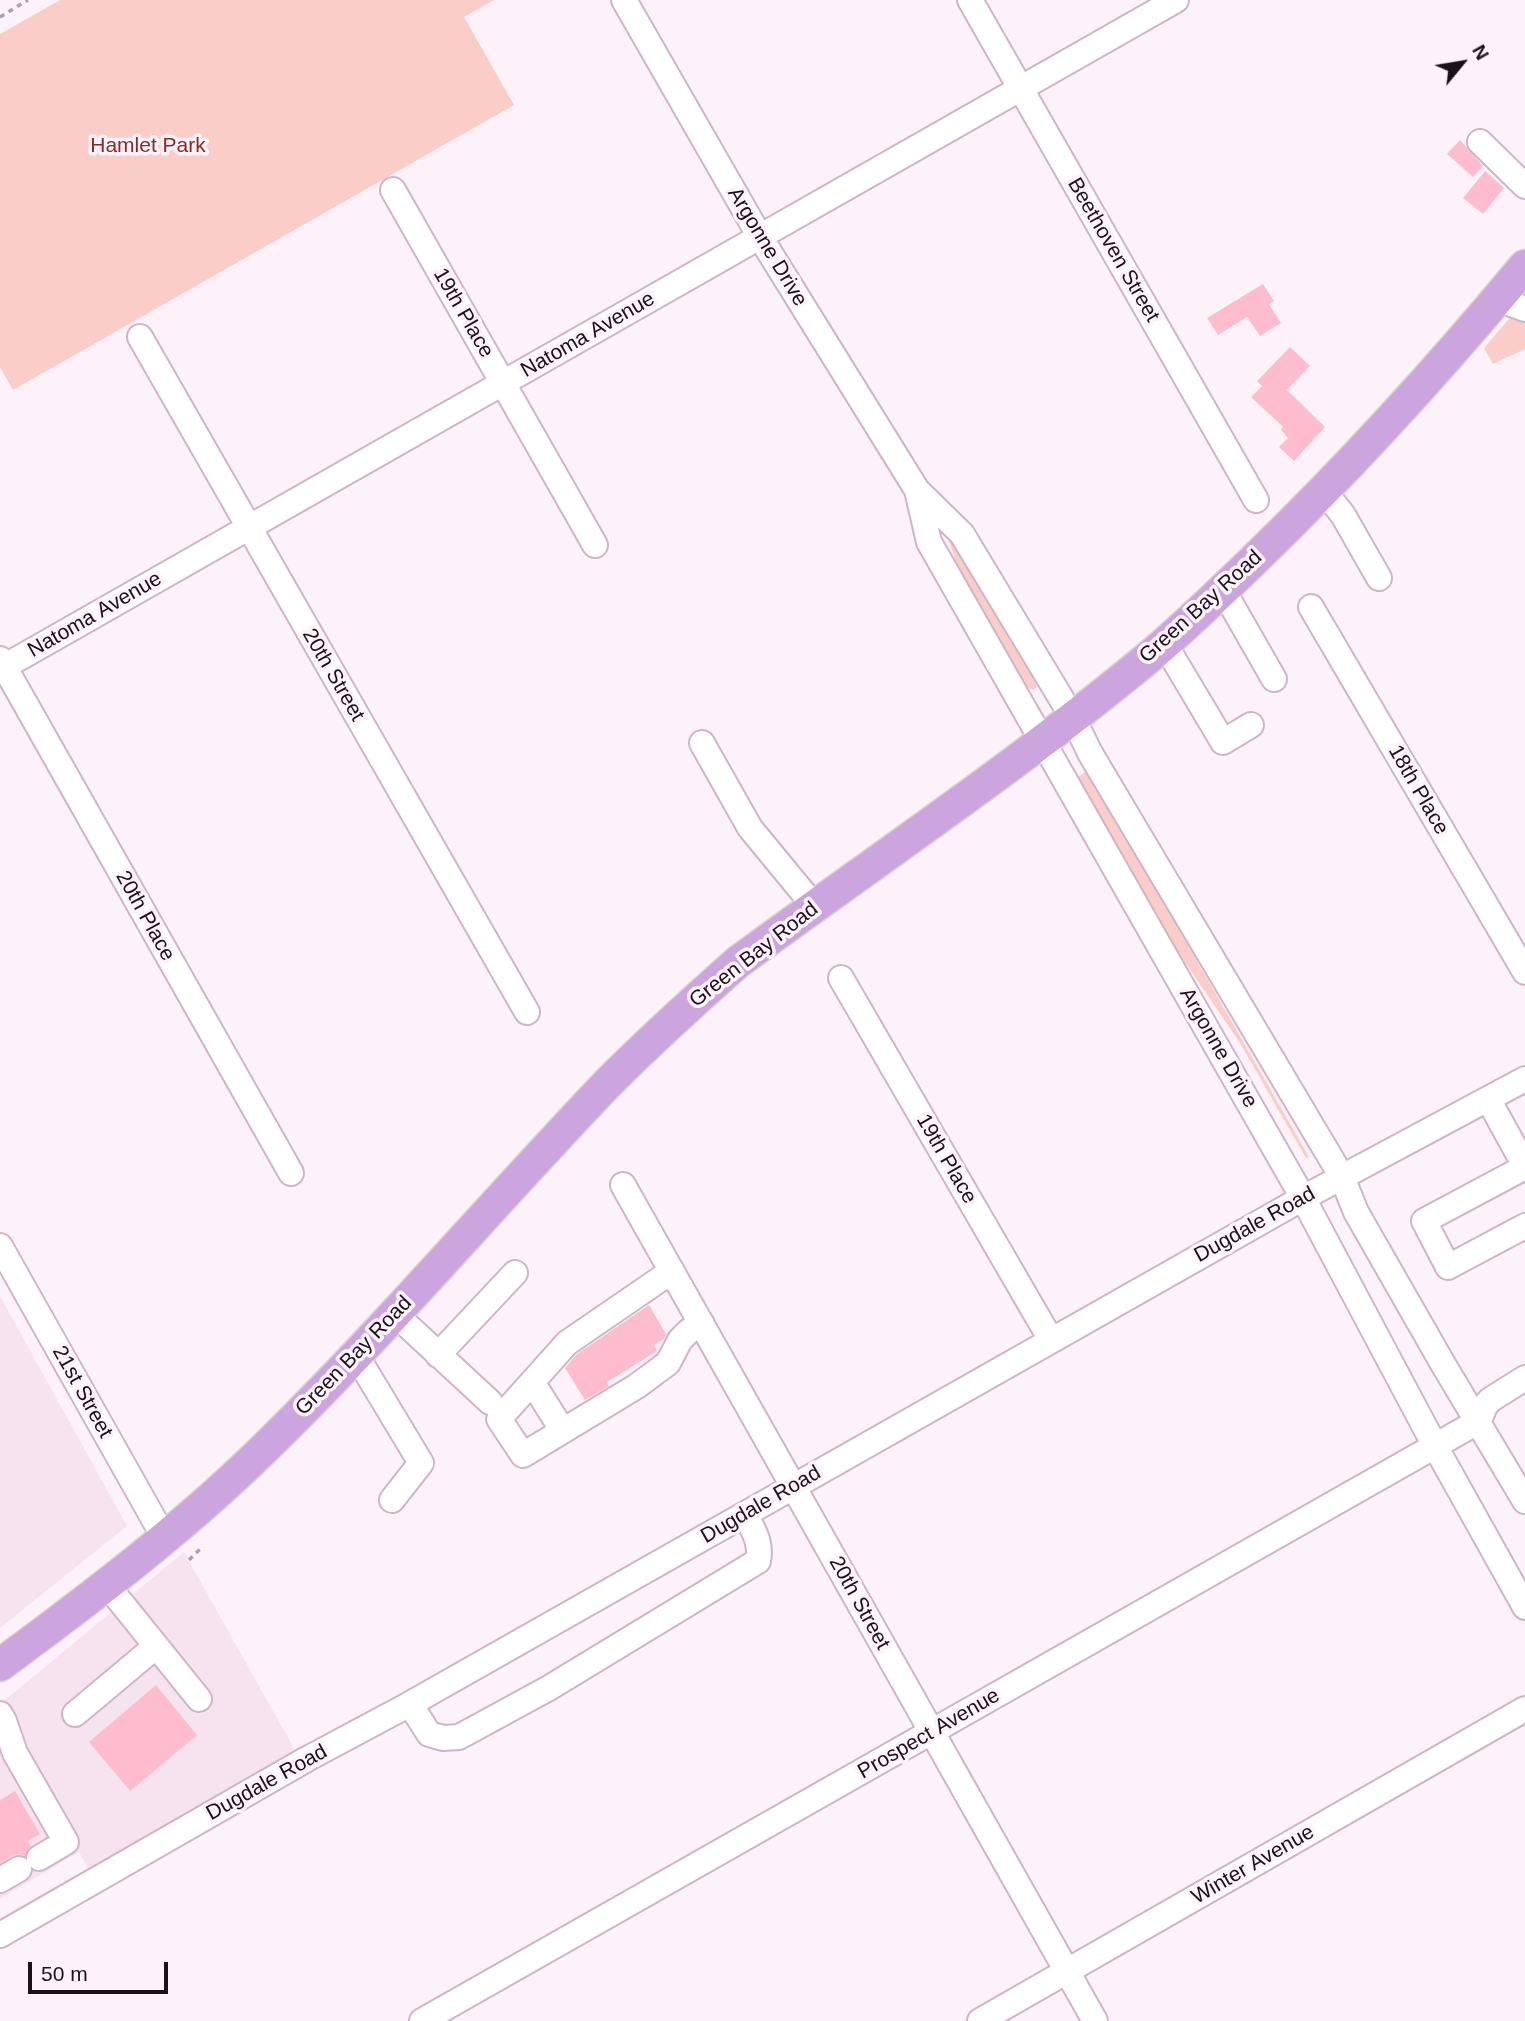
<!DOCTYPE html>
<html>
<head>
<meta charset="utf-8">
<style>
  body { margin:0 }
  #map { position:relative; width:1525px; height:2021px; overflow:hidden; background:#fef2fa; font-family:Helvetica,sans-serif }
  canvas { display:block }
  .north { position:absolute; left:1427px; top:28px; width:70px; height:70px; -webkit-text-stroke:5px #fef2fa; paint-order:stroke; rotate:60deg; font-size:19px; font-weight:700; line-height:28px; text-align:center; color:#1b1219 }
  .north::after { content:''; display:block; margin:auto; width:24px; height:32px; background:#1b1219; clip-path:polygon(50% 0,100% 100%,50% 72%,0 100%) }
  .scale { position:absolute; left:28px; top:1962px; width:140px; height:32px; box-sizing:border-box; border:4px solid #1b1219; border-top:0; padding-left:9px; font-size:21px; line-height:24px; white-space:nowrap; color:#1b1219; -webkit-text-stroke:5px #fef2fa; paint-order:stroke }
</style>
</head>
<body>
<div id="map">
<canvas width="1525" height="2021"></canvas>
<div class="north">N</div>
<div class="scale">50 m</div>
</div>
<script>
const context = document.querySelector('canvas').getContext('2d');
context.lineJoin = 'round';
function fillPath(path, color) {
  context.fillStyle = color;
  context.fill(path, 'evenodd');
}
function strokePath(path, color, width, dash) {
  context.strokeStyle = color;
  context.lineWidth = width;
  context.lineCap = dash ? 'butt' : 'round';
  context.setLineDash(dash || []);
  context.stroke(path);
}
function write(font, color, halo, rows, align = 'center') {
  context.font = font + ' Helvetica,sans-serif';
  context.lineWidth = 7;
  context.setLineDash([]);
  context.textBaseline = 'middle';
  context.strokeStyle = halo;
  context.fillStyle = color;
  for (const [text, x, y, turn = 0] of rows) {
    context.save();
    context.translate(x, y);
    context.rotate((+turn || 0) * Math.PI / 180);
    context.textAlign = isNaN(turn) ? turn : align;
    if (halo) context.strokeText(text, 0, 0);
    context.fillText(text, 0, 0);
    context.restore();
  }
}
fillPath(new Path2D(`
  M0 1296 127 1526 0 1628Z
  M184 1552 296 1752 90 1872 79 1852 0 1899V1704Z`), '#f7e3f0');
fillPath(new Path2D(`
  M60 0H494L464 17 514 105 13 390 0 367V34Z
  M1525 300V349L1493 364 1484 348Z
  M947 532 1037 684 1036 688 1032 690 1028 688 965 579 956 562 946 533Z
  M1088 770 1309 1157 1306 1158 1240 1043 1174 946 1076 778Z`), '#facdc8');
fillPath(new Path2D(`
  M1460 140 1483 166 1473 177 1447 154Z
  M1485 171 1504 188 1483 214 1463 198Z
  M1263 284 1274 301 1269 304 1281 323 1260 336 1247 317 1218 335 1207 318Z
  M1290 347 1310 366 1287 390 1325 427 1294 461 1279 447 1288 438 1281 430 1283 427 1251 397 1262 386 1257 381Z
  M649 1305 666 1334 664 1339 654 1345 657 1351 607 1382 609 1386 585 1400 565 1368 577 1354Z
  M156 1685 197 1735 130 1791 89 1742Z
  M15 1791 40 1834 28 1841 31 1846 25 1856 18 1854 12 1856 0 1863V1800Z`), '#febdce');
const minor = new Path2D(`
  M624 0 760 237 917 490 962 534 1073 718 1090 753 1342 1177 1356 1212 1443 1364 1525 1501
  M970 0 1256 500
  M1480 142 1525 186
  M393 190 595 545
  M1498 299 1525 309
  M140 337 527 1012
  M917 490 929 542 1303 1198 1435 1446 1525 1607
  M1324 491 1343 515 1379 578
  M1223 590 1274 679
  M1311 607 1525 972
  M1164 643 1223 742 1251 725
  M0 659 291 1173
  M0 669 1176 0
  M702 743 750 828 815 907
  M841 978 1051 1340
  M1488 1099 1525 1166
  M1525 1167 1424 1221 1448 1267 1525 1226
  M623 1185 1095 2021
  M0 1246 165 1539
  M672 1271 567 1343 499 1419 523 1455 637 1386 668 1363 680 1340 689 1331 702 1324
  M395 1314 490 1402
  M356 1355 421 1463 392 1500
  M438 1355 515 1273
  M532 1382 563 1431
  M107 1585 199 1699
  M410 1704 429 1734 443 1738 459 1737 549 1688 758 1561C762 1542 753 1530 745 1514
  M0 1714 4 1721 15 1753 66 1842 39 1858
  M75 1714 155 1647
  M0 1880 19 1869
  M0 1935 307 1759 410 1704 1303 1198 1525 1079
  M422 2021 1479 1421 1485 1406 1490 1400 1525 1378
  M980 2021 1525 1709`);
const major = new Path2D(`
  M0 1665C95 1595 190 1523 274 1439 390 1325 495 1201 608 1083 650 1041 694 1001 738 962 878 859 1022 763 1155 652 1190 622 1223 590 1256 558 1351 466 1440 368 1525 266`);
strokePath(minor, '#cfb5c7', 28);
strokePath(major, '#d6d4d6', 35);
strokePath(new Path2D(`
  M0 17 28 0
  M189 1560 203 1546`), '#ada2a9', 3.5, [5, 5]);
strokePath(minor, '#fff', 24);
strokePath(major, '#cca4de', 32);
write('21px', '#862a28', '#fef2fa', [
  ["Hamlet Park",148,146]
]);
write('21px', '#1b1219', '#fef2fa', [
  ["Argonne Drive",767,247,59],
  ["Beethoven Street",1113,250,60],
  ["19th Place",463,313,60],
  ["Natoma Avenue",588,335,-30],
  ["Green Bay Road",1201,607,-42],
  ["Natoma Avenue",95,615,-30],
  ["20th Street",333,675,60],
  ["18th Place",1418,790,60],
  ["20th Place",145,916,61],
  ["Green Bay Road",754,955,-38],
  ["Argonne Drive",1218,1048,60],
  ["19th Place",946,1159,60],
  ["Dugdale Road",1255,1225,-29],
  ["Green Bay Road",354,1356,-46],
  ["21st Street",82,1392,61],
  ["Dugdale Road",761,1505,-30],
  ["20th Street",859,1603,61],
  ["Prospect Avenue",929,1734,-30],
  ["Dugdale Road",267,1783,-29],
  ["Winter Avenue",1253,1865,-30]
]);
</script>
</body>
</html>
